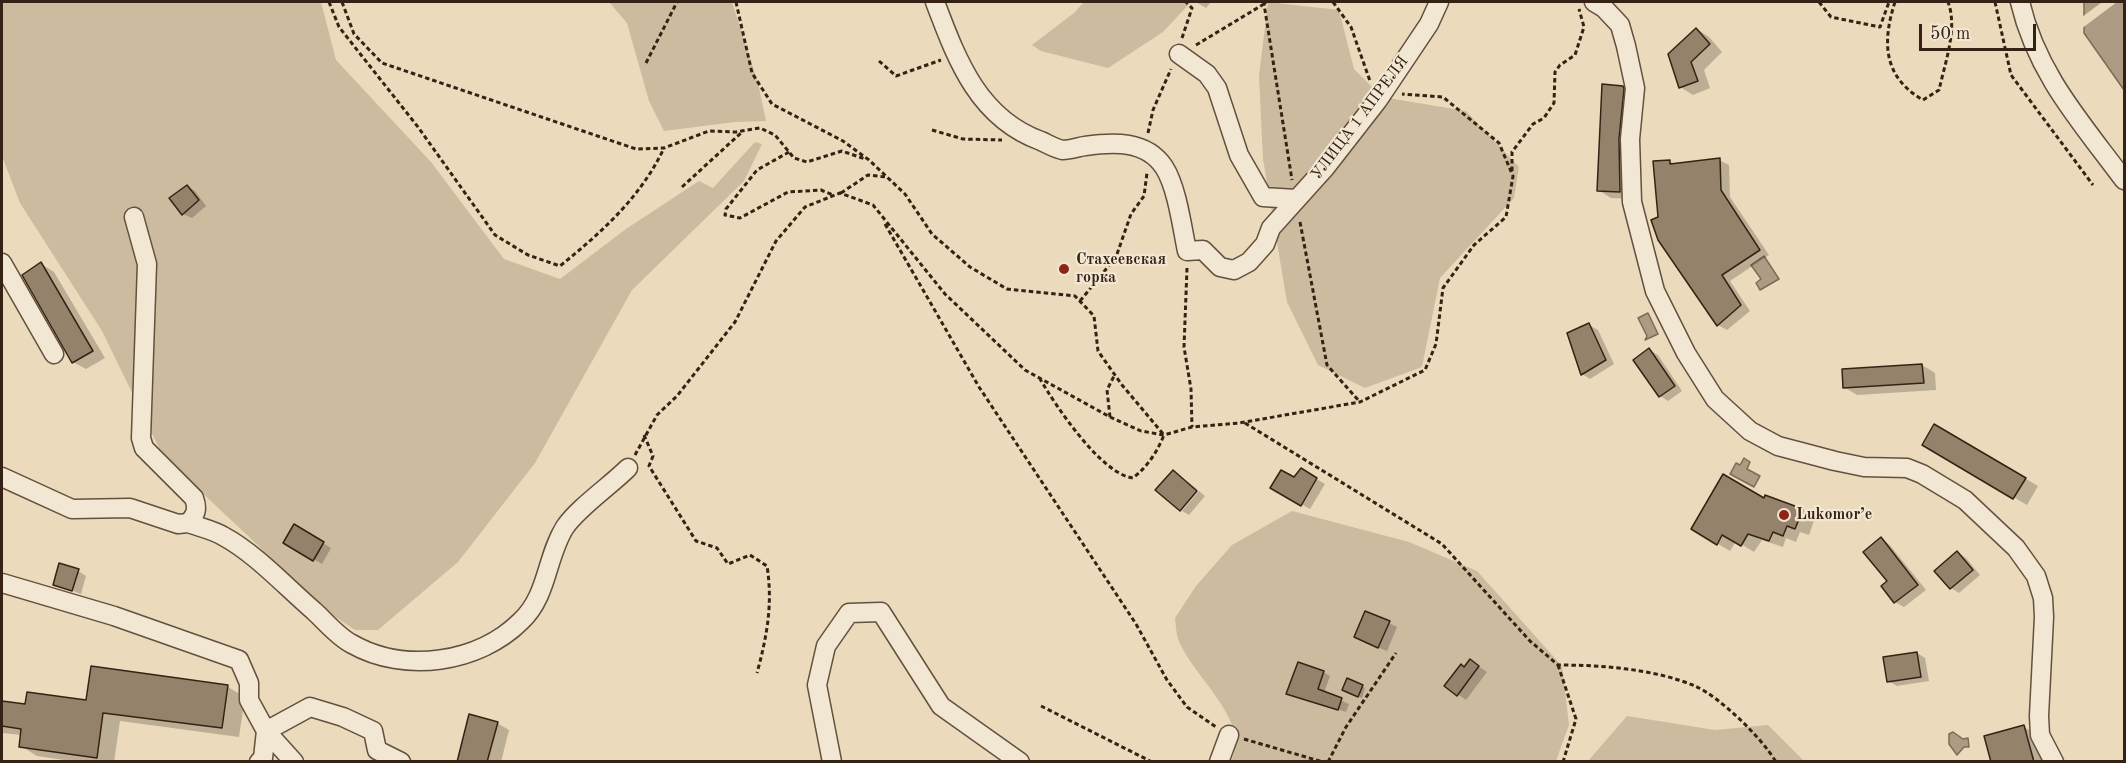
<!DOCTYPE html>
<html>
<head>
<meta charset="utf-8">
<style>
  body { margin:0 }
  #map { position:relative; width:2126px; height:763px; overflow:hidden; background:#ebdabb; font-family:"Old Standard TT",serif }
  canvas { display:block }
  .frame { position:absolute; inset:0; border:3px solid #362215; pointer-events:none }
  .scale { position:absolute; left:1919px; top:24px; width:117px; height:27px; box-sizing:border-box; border:3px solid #362215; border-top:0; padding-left:8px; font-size:18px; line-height:21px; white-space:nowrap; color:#362215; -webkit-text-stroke:4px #f2e7d3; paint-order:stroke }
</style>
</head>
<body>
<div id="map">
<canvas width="2126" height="763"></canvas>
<div class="frame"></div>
<div class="scale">50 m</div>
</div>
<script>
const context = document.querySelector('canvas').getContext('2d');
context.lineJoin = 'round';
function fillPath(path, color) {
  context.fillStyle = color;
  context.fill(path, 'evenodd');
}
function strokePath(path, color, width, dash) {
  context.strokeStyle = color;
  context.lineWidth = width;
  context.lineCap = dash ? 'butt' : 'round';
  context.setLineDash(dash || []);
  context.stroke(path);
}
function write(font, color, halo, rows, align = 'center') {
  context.font = font + ' "Old Standard TT",serif';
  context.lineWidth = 4.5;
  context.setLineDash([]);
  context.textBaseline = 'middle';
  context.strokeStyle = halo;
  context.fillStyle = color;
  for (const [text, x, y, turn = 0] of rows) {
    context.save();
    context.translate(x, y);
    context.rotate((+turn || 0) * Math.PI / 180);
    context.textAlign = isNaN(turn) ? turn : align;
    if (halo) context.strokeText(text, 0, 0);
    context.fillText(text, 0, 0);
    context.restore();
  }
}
fillPath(new Path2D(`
  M2 2H321L336 60 431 162 504 259 560 279 626 229 699 181 713 188 755 142 762 144 744 181 632 290 535 463 458 562 378 630H355L331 614 163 456 102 331 20 203 2 156Z
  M609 2H732L758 83 766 121 735 122 664 131 649 101 627 23Z
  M1084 2H1191L1163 32 1108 68 1041 51 1032 45 1074 13Z
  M1268 2 1339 10 1354 69 1382 97 1466 111 1519 167 1514 198 1440 278 1422 367 1365 388 1318 365 1287 302 1263 159 1259 76Z
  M1292 511 1409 542 1477 571 1562 666 1569 725 1556 761H1231C1252 721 1193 677 1179 641 1176 635 1176 625 1175 618L1196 586 1232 545Z
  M1627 716 1715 730 1768 725 1804 761H1588Z`), '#ccbb9f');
const water = new Path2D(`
  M2084 2H2124V90L2084 33Z
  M1764 256 1779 279 1760 290 1756 283 1761 279 1751 265Z
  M1648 313 1658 334 1645 340 1647 336 1638 318Z
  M1744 458 1750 462 1747 469 1760 476 1754 487 1730 474 1736 463 1740 465Z
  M1953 732 1963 739 1968 738 1969 747H1964L1957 755 1949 744V734Z`);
fillPath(water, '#ad9b83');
strokePath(water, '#7d6b57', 1.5);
fillPath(new Path2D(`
  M2102 2H2117L2081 29 2082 17Z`), '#ebdabb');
fillPath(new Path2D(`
  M1196 2H1211L1206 8Z
  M1697 29 1709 37 1722 52 1704 70 1710 88 1693 95 1680 87Z
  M1623 87 1636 95 1633 199 1611 198 1598 190Z
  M1719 160 1729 165 1730 197 1769 255 1730 281 1750 311 1727 330 1718 325 1659 218 1669 161 1676 165Z
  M187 186 195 191 206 206 192 218 183 214Z
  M41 264 54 272 105 358 86 369 73 362Z
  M1589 325 1598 330 1614 364 1590 379 1582 374Z
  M1649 350 1658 355 1682 391 1668 401 1660 396Z
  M1922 365 1935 373 1936 390 1857 395 1844 387Z
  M1935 426 2038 486 2027 505 1924 444Z
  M1301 470 1325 484 1310 509 1272 488 1294 479Z
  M1173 471 1197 489 1179 509Z
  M1199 491 1205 496 1189 515 1182 511Z
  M1765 500 1802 510 1815 518 1809 535 1800 532 1796 542 1786 538 1783 547 1762 540 1754 552 1736 541 1730 551 1693 529Z
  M294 526 331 548 322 564 285 542Z
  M1881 539 1889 544 1926 590 1904 607 1895 602 1883 586 1890 581Z
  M1958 553 1966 558 1980 575 1959 593 1951 588Z
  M78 571 86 576 81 594 54 584Z
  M1389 623 1397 627 1387 651 1364 642Z
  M1917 653 1925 658 1929 681 1897 686 1888 681Z
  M1478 666 1487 672 1466 700 1446 686 1465 668Z
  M92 668 228 687 245 697 239 737 120 721 114 762H78L37 756 21 746 22 735 2 733V703L26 706 87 702Z
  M1323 672 1330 676 1324 693 1349 704 1346 712 1288 693Z
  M1362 686 1365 688 1362 698 1348 692Z
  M497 723 509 730 501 762H458Z
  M2024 727 2036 734 2043 762H1993Z`), '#0003');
const building = new Path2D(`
  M1696 28 1710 44 1691 62 1698 81 1679 88 1668 54Z
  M1602 84 1623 86 1624 89 1619 139 1620 192 1597 191Z
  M1720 158 1721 190 1760 250 1722 275 1741 305 1717 326 1658 240 1651 220 1658 217 1653 161 1670 160V164Z
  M187 185 199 200 182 215 169 198Z
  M41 262 93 351 72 363 22 275Z
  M1589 323 1606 360 1581 375 1567 333Z
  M1649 348 1675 386 1659 397 1633 360Z
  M1922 364 1924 383 1843 388 1842 369Z
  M1934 424 2026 478 2013 499 1922 445Z
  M1301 468 1317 478 1301 506 1270 488 1281 470 1294 477Z
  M1173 470 1197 491 1180 511 1155 490Z
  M1723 474 1764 498 1765 495 1803 509 1795 529 1787 526 1783 536 1773 532 1769 541 1748 534 1741 546 1722 535 1717 545 1691 529Z
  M294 524 324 542 313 561 283 543Z
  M1881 537 1918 585 1894 603 1881 586 1887 581 1863 552Z
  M1957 551 1973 570 1950 589 1934 571Z
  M59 563 79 569 72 591 53 585Z
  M1365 611 1390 621 1378 648 1354 637Z
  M1917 652 1921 677 1887 682 1883 657Z
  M1470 659 1479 666 1457 696 1444 686 1461 664 1464 667Z
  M1298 662 1324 671 1318 689 1342 698 1338 710 1286 694Z
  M91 666 228 685 222 728 103 713 97 758 19 747 21 729 2 726V701L25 704 27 692 86 700Z
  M1347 678 1363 685 1358 697 1342 690Z
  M469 714 498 722 487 762H457Z
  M2024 725 2034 762H1991L1984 736Z`);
fillPath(building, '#94826b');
strokePath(building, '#362215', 1.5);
const minor = new Path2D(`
  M935 2C957 60 978 118 1041 141 1048 144 1056 149 1063 150 1069 150 1079 147 1085 146 1113 142 1146 140 1164 167 1177 187 1182 227 1187 251L1203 250 1220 267 1234 270 1249 262 1265 244 1271 228 1325 168 1378 100 1429 24 1439 2
  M1594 2 1604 8 1620 25 1626 46 1635 88 1630 139 1632 202 1655 291 1686 353 1715 399 1750 431 1778 446 1835 461 1864 467 1907 468 1922 474 1965 500 2016 548 2036 576 2043 598 2044 617 2039 716 2040 735 2054 762
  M2020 2C2037 74 2081 122 2124 180
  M1179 54 1207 74 1217 88 1239 155 1263 197 1296 199
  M2 263 54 354
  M2 477 72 509 130 508 178 524 188 523C196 515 198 509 194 498L144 448 141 438 147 264 134 217
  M188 523C199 527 213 530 223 536 255 553 286 587 314 611 326 622 338 637 352 644 405 674 479 663 521 621 548 596 546 557 565 527 579 507 610 486 628 468
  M2 583 114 616 239 660 249 683V700L266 731 294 762
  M266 731 310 707 343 717 373 731 377 750 401 762
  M259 762 263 758 266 731
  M832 762 817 685 826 646 849 613 881 612 941 706 1020 762
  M1219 762 1229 735`);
strokePath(minor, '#63503e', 21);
strokePath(new Path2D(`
  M329 2 339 27 418 127 495 235 528 255 560 266C602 232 641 197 664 148
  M342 2 354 34 382 63 636 149 664 148 709 131 736 132 760 128 775 135 794 158 807 162 842 151 865 159
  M736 2 752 73 772 104 843 141 869 160 905 194 932 234 970 267 1007 289 1075 296 1094 316 1098 351 1122 385 1164 435C1157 452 1148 466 1133 478 1101 474 1056 406 1040 379
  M1266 2 1264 4 1292 180
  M1333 2 1351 27 1370 81
  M1819 2 1831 17 1880 27 1889 2
  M1895 2C1882 42 1883 77 1923 100L1939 90C1945 63 1958 28 1948 2
  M1995 2 2011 75 2093 185
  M1182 38 1192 8 1186 2
  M1196 45 1264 4
  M879 61 896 76 941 60
  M646 63 677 2
  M932 130 963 139 1002 140
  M1148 133 1153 110 1171 69
  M789 152 757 170 726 209 725 215 740 218 788 192 821 190 833 195
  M1512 171V152L1533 124 1544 118 1554 103 1555 72 1560 65 1575 55 1584 27 1579 9
  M682 187 742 132
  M841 193 868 175 886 177
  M1300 222 1327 365 1359 401
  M885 224 979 387 1136 624 1167 680 1187 707 1216 727
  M1187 268 1184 347 1191 389 1192 427
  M1080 301 1116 257 1131 214 1144 196 1147 173
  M1110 417 1107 390 1115 374
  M1245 423 1442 544 1530 641 1558 665C1601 665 1655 669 1695 686 1720 697 1762 738 1776 762
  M644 435 653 456 649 466 696 541 717 548 728 564 750 555 767 566C773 604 767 636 757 673
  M635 455 657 415 677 396 735 322 776 241 805 207 840 193 873 205 945 294 1025 370 1110 417 1141 431 1164 435 1192 427 1239 423 1360 402 1425 370 1436 344 1443 288 1474 245 1506 217 1513 176 1499 143 1443 97 1402 94
  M1558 665 1576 719 1563 762
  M1041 706 1152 762
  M1244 739 1323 762
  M1328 762 1346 727 1396 653`), '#362215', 3, [4.5, 3]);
strokePath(minor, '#f2e7d3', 18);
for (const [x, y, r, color] of [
  [1064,269,6,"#8f2418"],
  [1784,515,6,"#8f2418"]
]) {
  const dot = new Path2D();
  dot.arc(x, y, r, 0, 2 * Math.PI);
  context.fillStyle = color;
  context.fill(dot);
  strokePath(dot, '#f2e7d3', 2);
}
write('16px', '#362215', '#f2e7d3', [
  ["УЛИЦА 1 АПРЕЛЯ",1360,118,-53]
]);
write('bold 16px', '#362215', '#f2e7d3', [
  ["Стахеевская",1076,260],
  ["горка",1076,278],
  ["Lukomor’e",1796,515]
], 'left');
</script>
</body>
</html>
